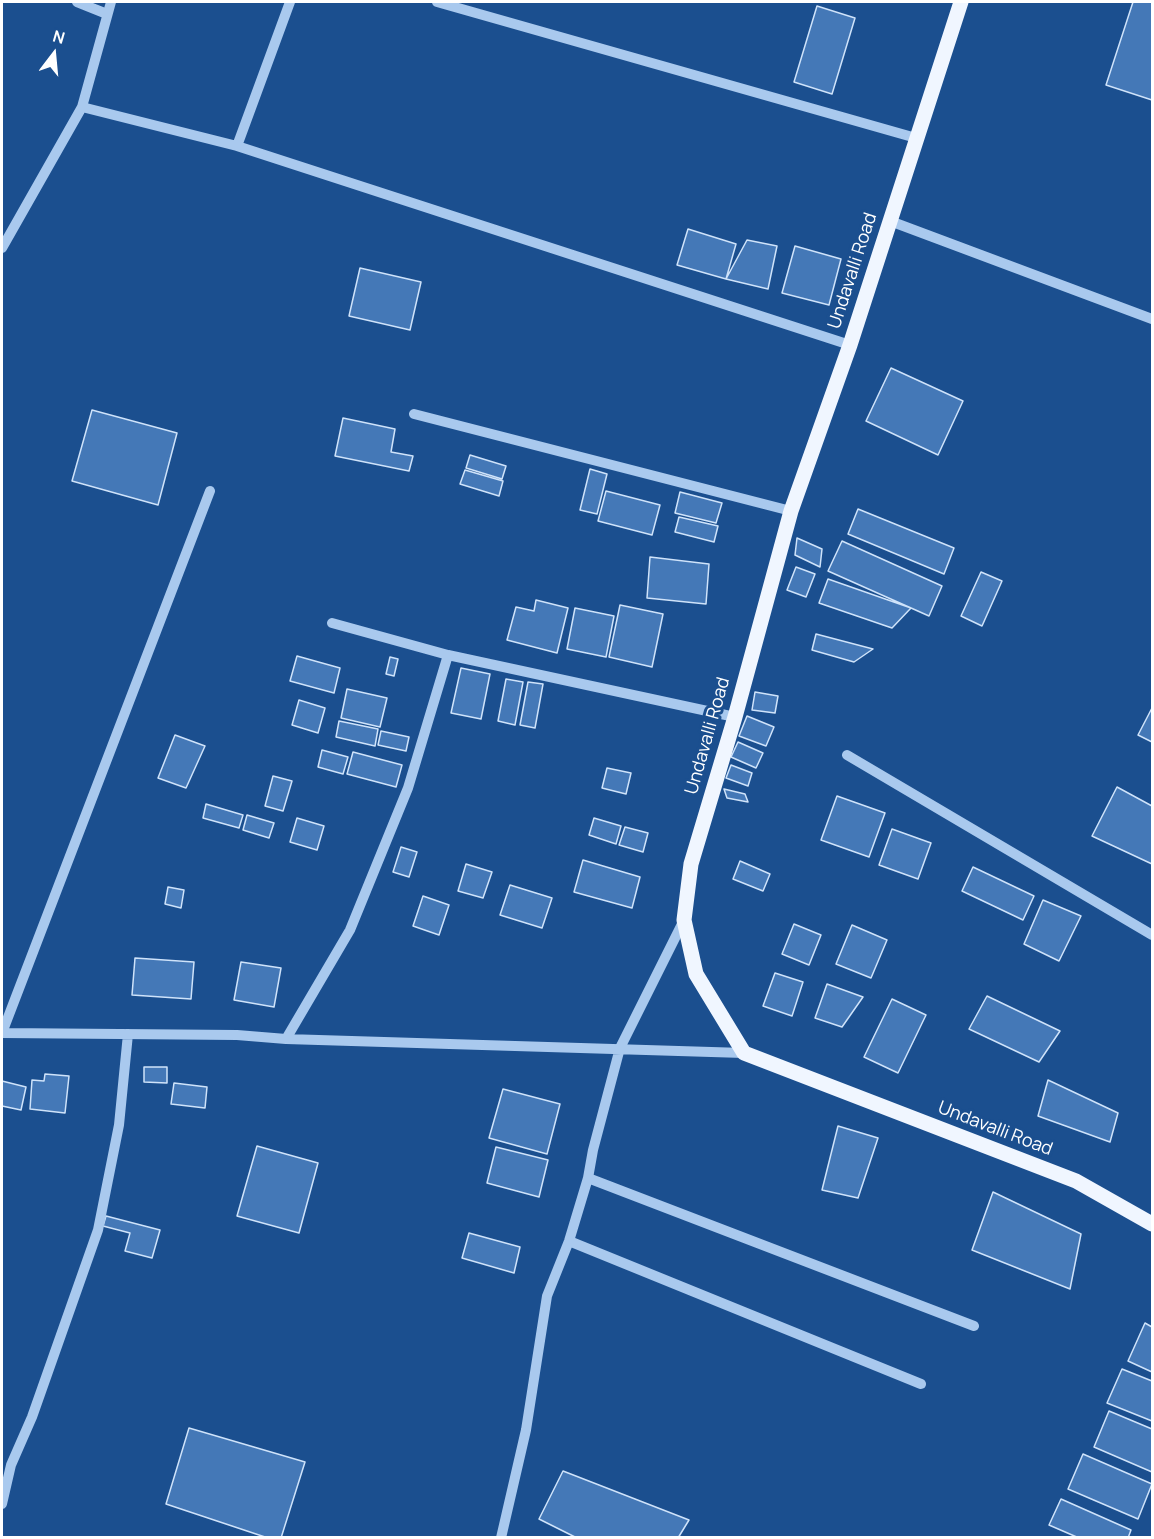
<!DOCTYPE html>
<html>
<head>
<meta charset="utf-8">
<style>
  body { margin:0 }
  #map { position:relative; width:1154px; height:1539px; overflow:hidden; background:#1b4f8f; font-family:Manrope,sans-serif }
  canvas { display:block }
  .frame { position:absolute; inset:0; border:3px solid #fff; pointer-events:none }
  .north { position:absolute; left:24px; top:24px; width:60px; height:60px; -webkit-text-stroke:4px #1b4f8f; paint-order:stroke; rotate:16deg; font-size:16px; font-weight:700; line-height:24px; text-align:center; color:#fff }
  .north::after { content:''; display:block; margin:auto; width:21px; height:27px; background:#fff; clip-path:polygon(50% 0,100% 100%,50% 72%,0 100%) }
</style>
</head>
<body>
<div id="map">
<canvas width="1154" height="1539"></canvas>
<div class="frame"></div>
<div class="north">N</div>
</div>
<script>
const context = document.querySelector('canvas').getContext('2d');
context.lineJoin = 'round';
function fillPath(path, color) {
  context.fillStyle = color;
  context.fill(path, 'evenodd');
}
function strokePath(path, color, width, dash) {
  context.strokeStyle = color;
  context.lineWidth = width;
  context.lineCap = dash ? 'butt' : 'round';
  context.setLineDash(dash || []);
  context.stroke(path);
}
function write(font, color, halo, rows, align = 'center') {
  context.font = font + ' Manrope,sans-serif';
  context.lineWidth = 6;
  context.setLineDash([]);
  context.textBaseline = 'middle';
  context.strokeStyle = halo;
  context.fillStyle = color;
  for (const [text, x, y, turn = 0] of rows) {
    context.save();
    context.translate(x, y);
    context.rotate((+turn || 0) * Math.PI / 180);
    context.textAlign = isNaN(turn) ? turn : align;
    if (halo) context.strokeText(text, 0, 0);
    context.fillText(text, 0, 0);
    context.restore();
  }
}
const building = new Path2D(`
  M1133 2H1152V100L1106 85Z
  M817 6 855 18 832 94 794 82Z
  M688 229 736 244 726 279 677 265Z
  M747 240 777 246 768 289 726 279Z
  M795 246 841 259 829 305 782 293Z
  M360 268 421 282 410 330 349 316Z
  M891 368 963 401 938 455 866 421Z
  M92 410 177 433 158 505 72 481Z
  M343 418 395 429 391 452 413 456 409 471 335 456Z
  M470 455 506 466 502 479 466 468Z
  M590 469 607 474 597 514 580 510Z
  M465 470 503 481 499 496 460 484Z
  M606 491 660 505 652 535 598 521Z
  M680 492 722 503 716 523 675 513Z
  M858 509 954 548 944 574 848 534Z
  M679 517 718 526 714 542 675 532Z
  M797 538 822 549 820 567 795 555Z
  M842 541 942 586 929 616 828 571Z
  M650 557 709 564 706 604 647 598Z
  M796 567 815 574 806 597 787 590Z
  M981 572 1002 581 982 626 961 616Z
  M828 579 911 608 892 628 819 603Z
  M536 600 568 608 557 653 507 640 516 607 534 611Z
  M620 605 663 614 652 667 609 657Z
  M575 608 614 616 606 657 567 649Z
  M816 634 873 649 854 662 812 650Z
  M297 656 340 668 334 693 290 681Z
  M390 657 398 659 394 676 386 674Z
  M461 668 490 674 481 719 451 713Z
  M506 679 523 682 515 725 498 721Z
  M528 682 543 684 535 728 520 725Z
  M347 689 387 698 380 727 341 718Z
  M755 692 778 696 775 713 752 710Z
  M299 700 325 708 318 733 292 725Z
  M1152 708V742L1138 735Z
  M747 716 774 727 766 746 739 736Z
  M339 721 378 729 375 746 336 737Z
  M381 731 409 737 406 751 378 745Z
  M175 735 205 746 186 788 158 778Z
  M738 742 763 753 756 768 731 757Z
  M322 750 348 757 343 774 318 767Z
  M353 752 402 765 396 787 347 774Z
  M731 765 752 773 748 786 726 778Z
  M607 768 631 773 626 794 602 788Z
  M273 776 292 781 283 811 265 806Z
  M1117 787 1152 806V864L1092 836Z
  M724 789 745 794 748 802 727 798Z
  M837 796 885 813 869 857 821 840Z
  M206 804 243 815 239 828 203 818Z
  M247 815 274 823 269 838 243 830Z
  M297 818 324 826 317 850 290 842Z
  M594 818 621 826 616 844 589 835Z
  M625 827 648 833 643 852 619 845Z
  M892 829 931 843 918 879 879 865Z
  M401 847 417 852 409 877 393 872Z
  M583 860 640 877 632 908 574 892Z
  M740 861 770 874 763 891 733 879Z
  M466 864 492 872 483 898 458 891Z
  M973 867 1034 896 1023 920 962 891Z
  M510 885 552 898 542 928 500 915Z
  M168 887 184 890 181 908 165 904Z
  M423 896 449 905 439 935 413 926Z
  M1043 900 1081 916 1059 961 1024 944Z
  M794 924 821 935 809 965 782 954Z
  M852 925 887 940 871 978 836 964Z
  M135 958 194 962 191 999 132 995Z
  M241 962 281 968 274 1007 234 1000Z
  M775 973 803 982 792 1016 763 1006Z
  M827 984 863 997 842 1027 815 1018Z
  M987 996 1060 1031 1039 1062 969 1029Z
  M892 999 926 1015 898 1073 864 1057Z
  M144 1067H167V1083L144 1082Z
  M45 1074 69 1076 65 1113 30 1109 32 1080 44 1081Z
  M1048 1080 1118 1113 1110 1142 1038 1116Z
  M2 1081 26 1087 21 1110 2 1106Z
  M174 1083 207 1087 205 1108 171 1104Z
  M503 1089 560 1104 547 1154 489 1138Z
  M838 1126 878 1138 858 1198 822 1190Z
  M257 1146 318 1163 299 1233 237 1216Z
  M496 1147 548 1160 539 1197 487 1183Z
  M993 1192 1081 1234 1070 1289 972 1250Z
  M106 1216 160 1230 152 1258 125 1251 130 1233 103 1226Z
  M469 1233 520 1247 514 1273 462 1258Z
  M1145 1323 1152 1327V1372L1128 1361Z
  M1122 1369 1152 1381V1421L1107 1403Z
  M1109 1411 1152 1429V1472L1094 1447Z
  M189 1428 305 1462 281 1538H268L166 1504Z
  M1083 1454 1152 1484 1138 1519 1068 1489Z
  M563 1471 689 1520 678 1538H577L539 1519Z
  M1061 1499 1131 1530 1128 1538H1079L1049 1525Z`);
fillPath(building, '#4478b7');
strokePath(building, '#cfe3fa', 1.5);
strokePath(new Path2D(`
  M77 2 107 14
  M437 2 916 138
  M82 107 237 146 850 345
  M237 146 290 2
  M890 221 1152 319
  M2 248 82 107 111 2
  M414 414 791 511
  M332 623 448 655 735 717
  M847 755 1152 935
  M2 1033 237 1035 286 1039 744 1053
  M2 1033 210 491
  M286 1039 350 930 408 788 448 655
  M588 1178 974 1326
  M569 1241 921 1384
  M2 1504 11 1465 32 1417 98 1230 119 1125 128 1034
  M501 1538 526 1430 547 1296 569 1241 588 1178 593 1150 620 1048 684 920`), '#a9c9ee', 10);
strokePath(new Path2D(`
  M961 2 850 345 791 511 735 717 691 864 684 920 696 974 744 1053 1076 1181 1152 1224`), '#f0f6ff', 15);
write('18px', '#fff', '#1b4f8f', [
  ["Undavalli Road",853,271,-72],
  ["Undavalli Road",708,736,-74],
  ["Undavalli Road",995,1129,21]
]);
</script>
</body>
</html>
